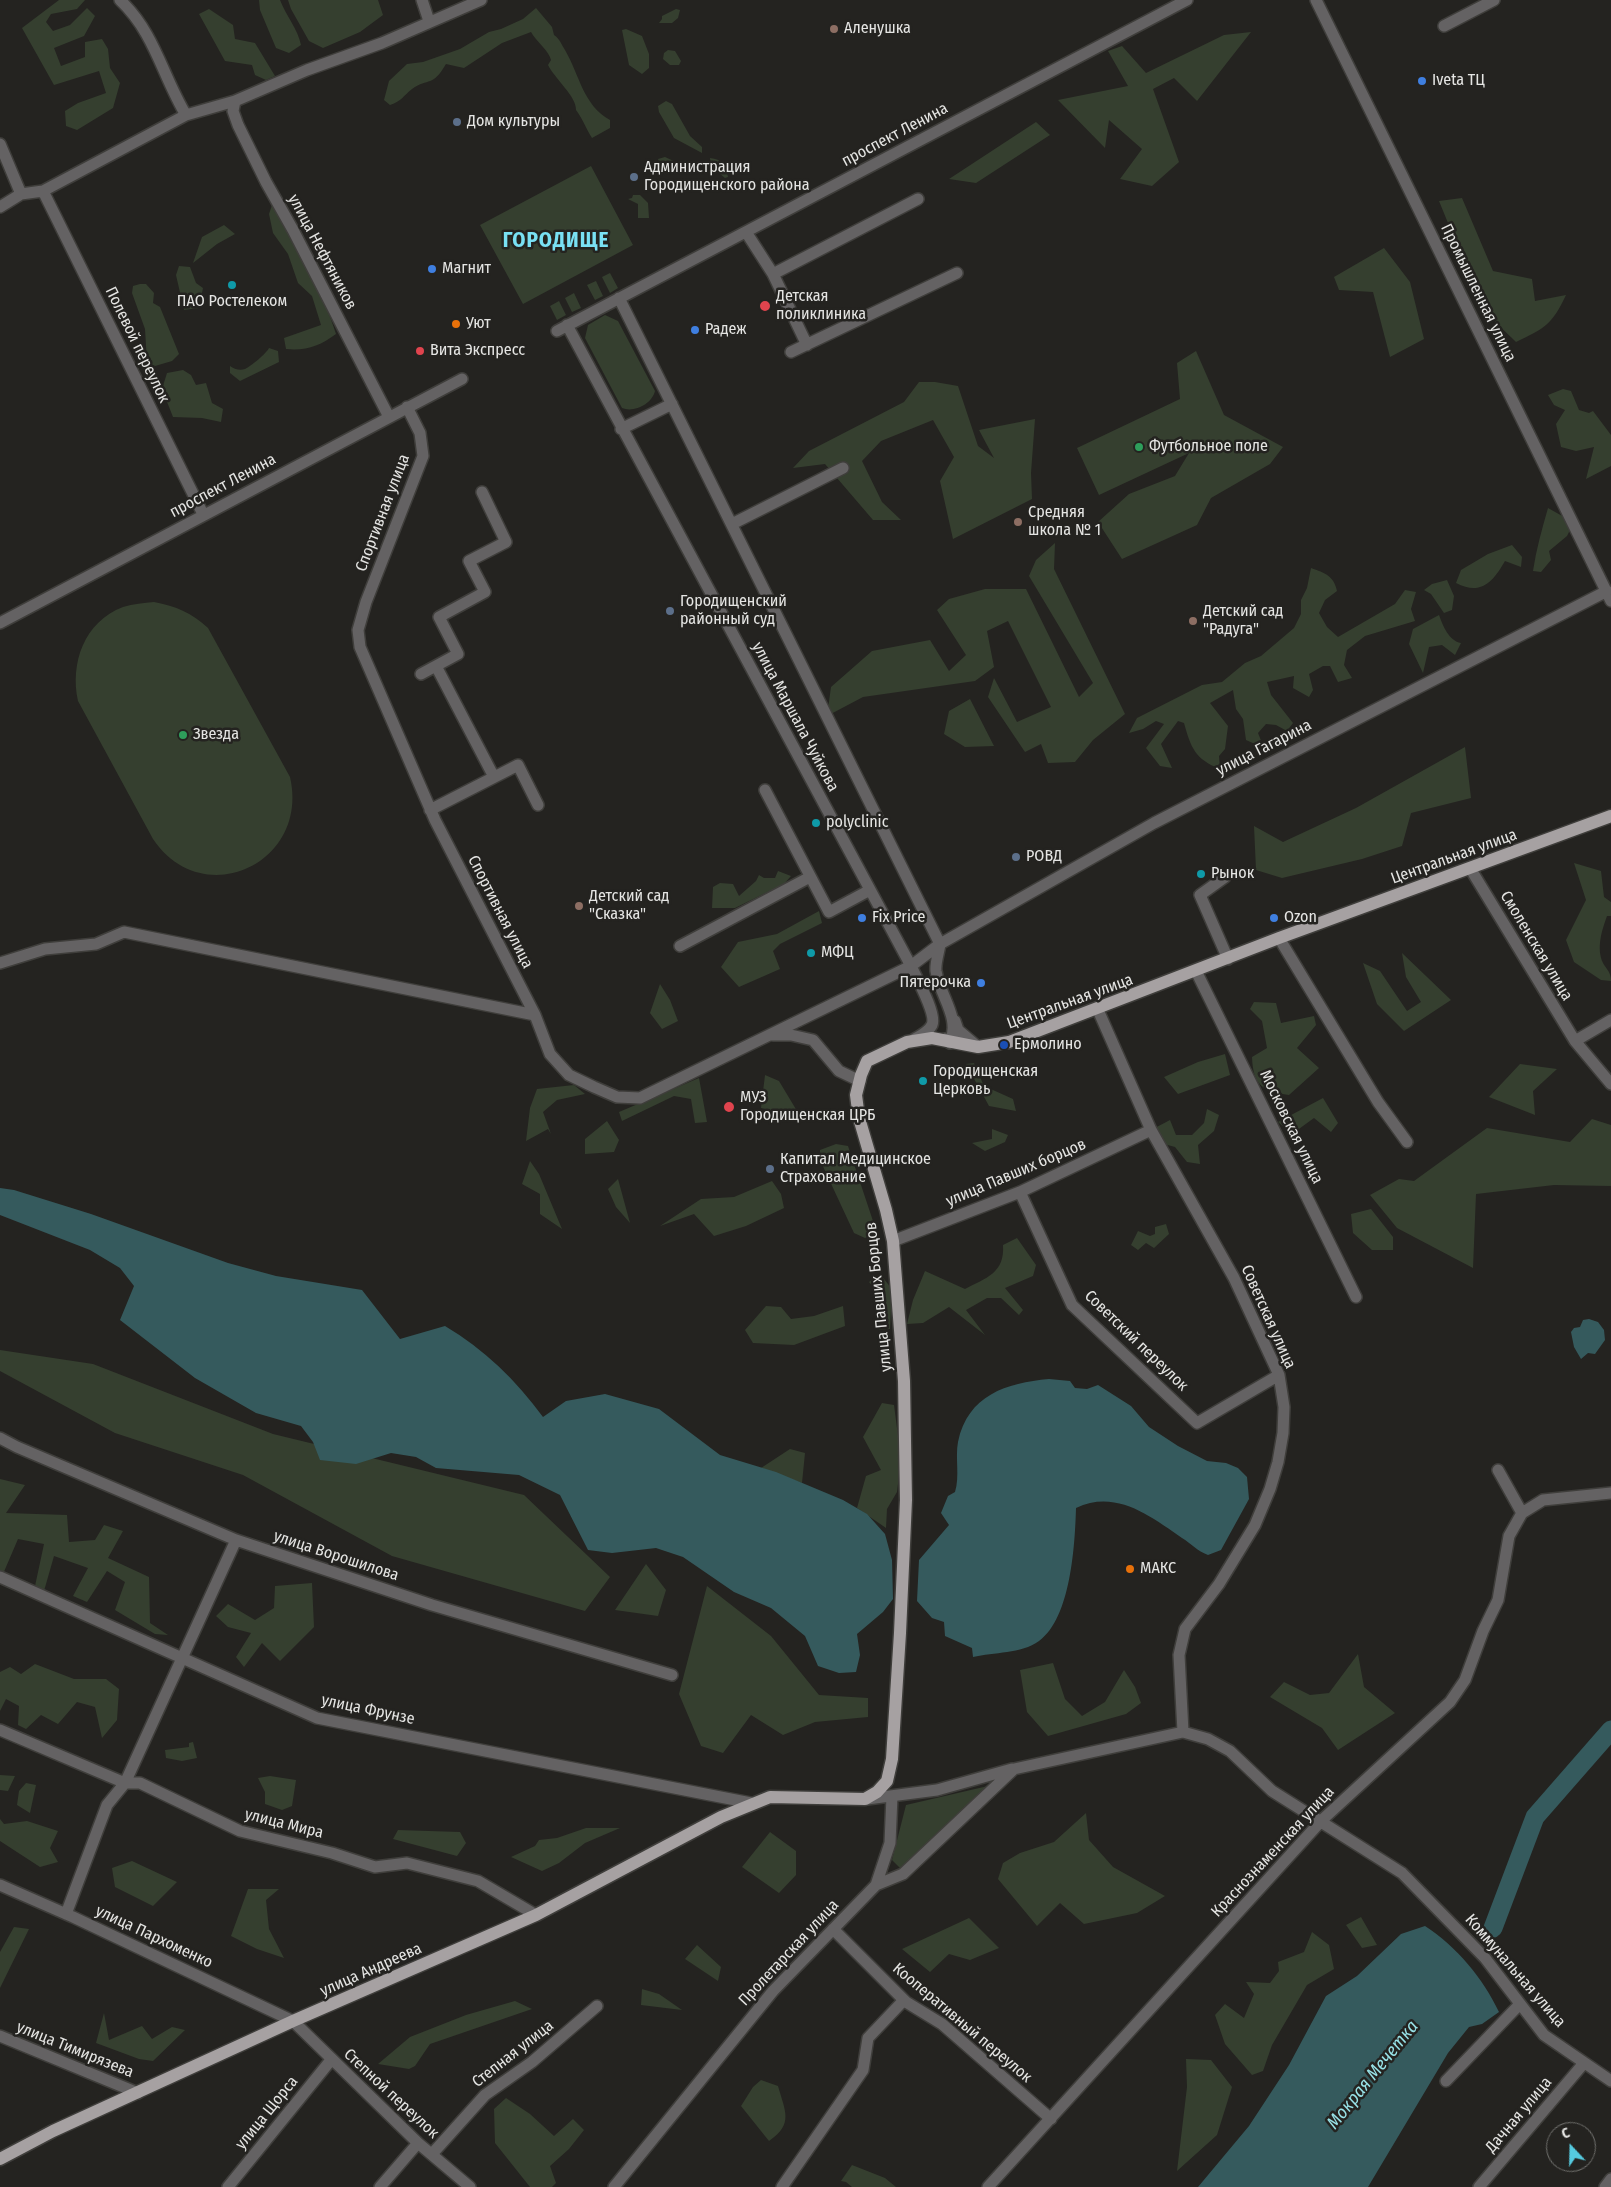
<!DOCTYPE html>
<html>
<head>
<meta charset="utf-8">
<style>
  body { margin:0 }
  #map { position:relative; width:1611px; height:2187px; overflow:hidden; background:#242320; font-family:"Fira Sans Condensed",sans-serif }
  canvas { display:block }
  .north { position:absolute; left:1546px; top:2122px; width:50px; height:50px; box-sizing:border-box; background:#242320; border:1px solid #71716e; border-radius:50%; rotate:339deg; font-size:14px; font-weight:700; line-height:20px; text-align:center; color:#e5e5e3 }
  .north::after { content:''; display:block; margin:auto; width:18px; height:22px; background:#55cadf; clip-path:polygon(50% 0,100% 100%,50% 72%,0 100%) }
</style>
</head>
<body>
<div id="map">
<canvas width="1611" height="2187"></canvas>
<div class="north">С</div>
</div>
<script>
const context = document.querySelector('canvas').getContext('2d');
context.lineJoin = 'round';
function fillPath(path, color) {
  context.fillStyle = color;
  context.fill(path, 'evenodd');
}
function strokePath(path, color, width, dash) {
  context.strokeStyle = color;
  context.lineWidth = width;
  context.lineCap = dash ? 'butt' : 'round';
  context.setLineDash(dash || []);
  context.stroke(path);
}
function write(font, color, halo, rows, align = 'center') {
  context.font = font + ' "Fira Sans Condensed",sans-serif';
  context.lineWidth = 5;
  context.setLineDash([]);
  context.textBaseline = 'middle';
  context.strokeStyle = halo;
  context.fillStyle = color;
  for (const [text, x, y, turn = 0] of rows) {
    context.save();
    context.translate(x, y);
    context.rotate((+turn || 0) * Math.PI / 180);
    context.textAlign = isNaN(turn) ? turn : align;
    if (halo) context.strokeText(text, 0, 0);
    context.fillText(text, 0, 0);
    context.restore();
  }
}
fillPath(new Path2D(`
  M59 0H85L77 9 51 14 46 22 53 31 70 25 87 8 95 16 84 36 54 48 61 66 85 57V42L102 39 108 49 110 68 120 83 113 108 77 130 66 126 65 111 78 103 106 93 99 71 54 85 22 28Z
  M259 0H280C286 16 298 29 301 45L289 53 276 48 260 10Z
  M288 0H378L383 15 360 32 323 48 309 41 291 9Z
  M536 8 552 27 554 35C560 39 561 44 565 50 580 76 583 105 610 120V128L592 138C586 129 583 119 576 110 577 97 555 79 548 65L551 60C549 51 536 41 531 32L502 43 464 68 446 64C432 88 429 77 412 89 403 96 402 101 390 105L384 100 389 81 407 64 423 62 460 49 489 32 501 29 523 19Z
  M209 9 233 25 235 39 255 43 275 76 266 80 255 75 252 65 225 61 199 14Z
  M676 9 680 10 678 18 672 23H659L662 19V16Z
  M626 29 642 36 649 54V68L642 74 629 65 622 30Z
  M1251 32 1197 101 1174 78 1153 89 1179 162 1152 186 1120 179 1142 149 1109 120 1105 148 1058 100 1128 86 1108 51 1122 46 1146 73 1224 35Z
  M668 50 675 51 681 61 679 65H670L663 59 664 53Z
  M666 101 672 104 690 136 702 147V153L674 138 659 112 658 106Z
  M1036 122 1050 135 976 183 949 179Z
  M665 157 678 163V170H667L665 164 659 162 658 159Z
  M710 158C722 159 726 166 728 177L725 178 719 173H712Z
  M591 166 633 245 523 304 480 225Z
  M633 195H640L648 203 649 218H638V204L628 199 632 198Z
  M1462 198 1493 271 1532 279 1535 301 1566 295C1552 325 1545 328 1516 342L1484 311 1439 201Z
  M272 205C295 248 322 288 336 334 320 346 306 351 286 349L284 338 321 325 312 296 298 283 288 254 273 233 269 214Z
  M224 225 235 234 217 244 193 263 202 237Z
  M1384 248 1410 282 1424 339 1390 357 1373 292 1339 290 1334 277Z
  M179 266 190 267 196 283 203 288 199 308 184 310 176 275Z
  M610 273 618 288 610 293 602 277Z
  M596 281 603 296 595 300 587 285Z
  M140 284H146L154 293 153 303 160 307 179 354 172 361 155 366 147 362 145 329 132 293 133 286Z
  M574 293 581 308 572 312 565 298Z
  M559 301 566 315 557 320 550 306Z
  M605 315 618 321 655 391C652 404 634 413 622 408L585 338 588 325Z
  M269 348 278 351 279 362 240 381 230 373V366C234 369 240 371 245 369 250 367 267 353 269 348Z
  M1196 351 1224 415 1283 447 1270 464 1211 498 1197 525 1122 559 1098 522 1129 494 1175 476 1189 453 1099 495 1077 448 1180 399 1177 363Z
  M183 370 191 375 196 385 206 383 212 403 223 409 221 422 202 418 173 417 162 389 167 373Z
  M919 382H935L958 386 978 446 994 458 979 430 1035 419 1031 473 1032 499 953 539 940 481 954 457 933 420 881 441 862 461 882 502 901 520H873L825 464 793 468 809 451 904 402Z
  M1563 389 1571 391 1579 410 1589 413 1593 411 1611 435V466L1586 479 1594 447 1576 451 1561 447 1556 424 1565 410 1554 405 1548 395Z
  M1548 508 1564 517 1570 530 1567 536 1549 551 1551 560 1541 572 1533 571C1536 550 1542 529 1548 508Z
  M1055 543 1054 569 1125 714 1093 740 1075 762 1048 763 1041 744 1025 752 988 697 994 678 1017 722 1051 707 1008 621 987 631 994 667 975 681 863 697 827 716 831 687 872 651 930 640 949 671 966 655 937 610 949 599 985 589H1026L1079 697 1093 683 1029 576 1036 560Z
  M1512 545 1522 557 1521 567 1505 561C1493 582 1481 596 1456 583L1461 570 1488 554Z
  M1311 568C1325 573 1334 576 1337 591L1325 600 1319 613 1327 627 1338 637 1395 604 1405 590 1416 592 1411 609 1415 621 1365 636 1347 650 1344 665 1352 678 1338 682 1330 666H1323L1309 674 1313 690 1309 697 1293 688 1294 676 1267 682 1271 695 1293 723 1287 731 1276 725 1266 724 1258 733 1264 748 1246 740 1243 719 1236 709 1233 690 1210 703 1228 726 1225 749 1219 756 1220 769C1195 759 1191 748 1184 723L1178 721 1161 744 1172 768 1160 766 1146 748 1164 724 1156 721 1143 729 1129 733 1137 718 1202 685 1222 682 1245 663 1261 656 1294 628 1301 614V600L1307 588Z
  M1447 580 1454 596 1452 610 1444 613 1431 594 1424 590 1432 584Z
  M154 602C176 606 192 613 208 628L290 777C310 863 203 913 153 839L78 701C70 663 84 622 123 607 133 604 144 603 154 602Z
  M1439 615C1443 626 1449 641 1461 643L1455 655 1442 645 1429 647 1423 673 1409 644 1413 629Z
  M970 699 994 746 965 747 944 734 949 711Z
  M1465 747 1471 798 1411 813 1402 846 1362 859 1282 878 1256 870 1254 826 1283 842 1356 808Z
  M1574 863 1601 871 1604 897 1611 902V916H1607C1602 930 1596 948 1603 963 1607 970 1611 972 1611 981L1601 980 1574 962 1566 940 1586 900Z
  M778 871 791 876 784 884 735 908H712L713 887 720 883 733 884 739 896 756 881 759 875 764 878H775Z
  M819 911 822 923 780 944 773 951 780 969 739 987 721 967 738 942 777 934Z
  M1402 953 1451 1000 1404 1031 1377 1004 1363 963 1380 971 1407 1011 1421 1002 1406 977Z
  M660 984 670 1000 678 1021 662 1029 650 1013Z
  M1254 1002 1276 1003 1281 1023 1314 1016 1316 1025 1297 1048 1319 1068 1289 1095C1262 1091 1253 1085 1252 1057L1267 1048 1262 1021 1250 1009Z
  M1225 1054 1230 1075 1178 1094 1164 1077 1198 1062Z
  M974 1063 984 1086 1013 1099 1016 1111 989 1106 966 1064Z
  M1520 1064 1557 1069 1533 1091 1535 1115 1489 1097Z
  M765 1075 779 1081 797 1111 803 1117 761 1108Z
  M699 1078 707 1122 695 1123 691 1099 674 1096 622 1121 619 1112Z
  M574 1085 585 1094 557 1100 543 1112 551 1134 548 1129 526 1141 530 1108 537 1089Z
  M1323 1098 1338 1123 1331 1132 1314 1118 1292 1134 1278 1122Z
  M1207 1109 1219 1115 1214 1131 1198 1145 1200 1164 1187 1162 1175 1147 1164 1144 1151 1130 1170 1120 1176 1135H1192L1204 1123Z
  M1592 1119 1611 1125V1186L1554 1185 1476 1194 1473 1268 1397 1228 1370 1195 1399 1179 1414 1181 1487 1128 1570 1142Z
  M607 1121 619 1140 614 1152 585 1154V1139Z
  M992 1129 1008 1135 1005 1142 985 1151 972 1143 992 1139Z
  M836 1144 848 1146 877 1233 865 1238 854 1233 820 1160V1150Z
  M530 1161 539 1174 562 1229 540 1214V1194L522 1184Z
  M618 1179 630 1223 616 1207 608 1189Z
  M772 1181 781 1194 784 1208 746 1226 714 1236 694 1214 660 1226 701 1199 734 1197Z
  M1371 1209 1393 1237V1250H1372L1353 1233 1351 1214Z
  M1166 1224 1169 1234 1154 1248 1146 1243 1138 1250 1131 1245 1138 1231 1150 1236 1155 1234V1227Z
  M1017 1238 1036 1265 1033 1276 1005 1288 1023 1310 1019 1315 1001 1298H987L966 1310 985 1335 949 1307 923 1323 907 1324 913 1300 925 1271 965 1289C986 1278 1005 1273 1003 1245Z
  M880 1274 892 1289 890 1329 879 1330 877 1291 869 1282Z
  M766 1306 781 1307 791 1319 814 1316 843 1306 845 1326 794 1345 753 1343 745 1330Z
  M0 1350 93 1364 273 1434 524 1495 610 1577 585 1611 392 1556 243 1475 115 1433 0 1371Z
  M882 1403 894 1405 901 1459 897 1492 887 1509 886 1528 857 1508 866 1476 881 1470 863 1437Z
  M790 1449 805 1453 802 1483 761 1468Z
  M0 1479 25 1485 6 1513 67 1515 69 1542 95 1540 104 1525 123 1531 108 1558 149 1577 150 1623 168 1635 155 1634 115 1610 125 1582 107 1571 87 1602 73 1596 88 1568 54 1556 44 1591 35 1586 44 1544 18 1539 3 1574 0 1571Z
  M646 1564 666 1590 658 1616 615 1610Z
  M312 1583 314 1627 280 1661 262 1643 244 1667 236 1657 251 1633 228 1627 216 1616 228 1604 255 1620 274 1608 275 1586Z
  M707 1586 771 1636 819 1695 868 1698V1717L815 1722 783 1735 751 1715 723 1753 701 1746 679 1694Z
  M1358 1654 1364 1687 1395 1713 1338 1750 1322 1728 1270 1697 1284 1682 1310 1695 1329 1693Z
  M1053 1663 1065 1699 1082 1716 1105 1702 1124 1670 1135 1687 1141 1703 1126 1714 1048 1736 1027 1712 1020 1670Z
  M35 1664 74 1679H106L119 1689 117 1720 102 1738 95 1707 77 1702 58 1724 41 1715 26 1729 18 1725 19 1706 6 1699 0 1711V1672L10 1667 21 1674Z
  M193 1742 197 1758 182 1761 166 1758 165 1750 189 1747V1743Z
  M0 1775 15 1776 8 1791 0 1790Z
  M270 1776 296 1780 292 1806 282 1810 265 1804V1792L258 1778Z
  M26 1783 36 1785 30 1813 17 1805 19 1791Z
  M988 1786 990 1789 901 1869 892 1860 906 1805Z
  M1086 1813 1089 1840 1113 1867 1165 1896 1137 1913 1084 1924 1060 1903 1037 1926 998 1879 1003 1863 1020 1853 1054 1842Z
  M0 1819 4 1824 27 1821 58 1831 50 1848 58 1862 40 1867 0 1841Z
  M586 1828H620L585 1843 559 1863 542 1871 511 1857 535 1846 539 1840 557 1838Z
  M398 1830 460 1832 466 1843 457 1856 393 1839Z
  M770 1832 796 1851V1875L779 1893 742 1867Z
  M132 1861 177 1882 153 1906 115 1887 112 1868Z
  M248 1889H279L266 1900 269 1929 284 1958 257 1949 231 1936Z
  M1361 1917 1377 1945 1362 1948 1346 1925Z
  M969 1918 999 1948 970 1960 949 1954 930 1972 902 1949Z
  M14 1927 29 1929 0 1988V1952Z
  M1312 1932 1329 1945 1334 1969 1307 1985 1272 2045 1263 2071 1252 2075 1225 2044 1215 2015 1225 2004 1244 2018 1254 1994 1246 1982 1270 1983 1279 1971 1278 1962 1304 1952Z
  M697 1945 721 1967 718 1981 685 1959Z
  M642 1989 659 1994 682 2010 641 2005Z
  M515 2001 532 2009 430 2044 415 2066 409 2069 378 2064 410 2037 466 2015Z
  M104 2013 109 2040 142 2026 152 2039 172 2027 185 2030 153 2061 139 2059 96 2043Z
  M1186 2059 1211 2060 1232 2087 1217 2135 1177 2171 1187 2087Z
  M761 2080 778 2086C785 2111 794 2124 769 2141L741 2106 753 2087Z
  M506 2098 530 2114 554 2136 573 2119 584 2130 569 2149 550 2166 556 2183 552 2187H530L495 2143 494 2109Z
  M852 2165 885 2178 896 2187H852L846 2182 841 2181Z`), '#353f2f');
fillPath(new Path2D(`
  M0 1188 14 1190 91 1214 228 1263 276 1276 362 1290 400 1339 445 1326C484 1349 516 1380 543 1417L566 1401 605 1394 659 1409 720 1455 776 1472 843 1500 867 1514 885 1534 892 1560 893 1599 883 1612 857 1634 860 1655 856 1672 839 1673 818 1666 805 1636 771 1608 734 1592 683 1557 656 1548 612 1553 588 1550 560 1495 519 1475 436 1468 416 1457 391 1453 356 1464 320 1460 313 1442 301 1426 256 1413 195 1378 120 1320 134 1286 120 1268 90 1250 0 1215Z
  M1589 1319 1598 1322 1604 1330 1605 1340 1595 1354 1588 1353 1581 1359 1574 1347 1571 1332 1574 1328 1580 1327 1583 1320Z
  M1049 1379 1070 1381 1075 1388 1087 1389 1098 1385 1131 1406 1149 1427 1178 1446 1207 1461 1226 1463 1238 1468 1247 1477 1249 1499 1221 1550 1208 1555C1197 1551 1192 1544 1182 1538 1150 1516 1116 1489 1076 1508 1075 1544 1071 1618 1039 1641 1021 1654 994 1652 973 1657L972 1648 945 1636 944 1622 932 1618 917 1601 919 1560 949 1525 941 1513 948 1496 955 1492C960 1476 955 1458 958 1442 968 1395 1006 1383 1049 1379Z
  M1425 1926C1457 1947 1483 1978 1499 2012L1482 2024 1469 2027 1448 2053 1368 2187H1198L1249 2126 1289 2065 1326 1996 1357 1976 1401 1934Z`), '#355a5d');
strokePath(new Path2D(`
  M1493 1928 1535 1817 1611 1730`), '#355a5d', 19);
const minor = new Path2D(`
  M120 0C155 33 162 75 186 115
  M422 0 429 21
  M1316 0 1611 601
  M1444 26 1494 0
  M235 101 233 111 238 125 266 182 293 230 389 417
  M0 144 21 194
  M43 191 203 514
  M0 207 21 194 43 191 186 115 235 101 307 70 382 43 481 0
  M746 232 773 274 807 345
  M773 274 918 199
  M619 298 940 944
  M567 325 911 966C916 977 937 1014 932 1025 928 1033 919 1036 913 1040
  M557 331 1187 0
  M791 352 957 273
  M407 407 420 433 423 456 366 602 358 630 360 647 435 820 535 1015 550 1054 569 1075 594 1087 617 1097 640 1098 911 966 940 944 1154 823 1607 591
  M621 429 672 404
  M732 524 843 468
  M0 623 462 379
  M436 666 494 777
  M421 674 458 654 439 617 485 592 469 561 506 542 482 492
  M765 790 829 912 870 890
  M430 810 518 765 538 805
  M1470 868 1575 1041 1611 1084
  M1225 877 1200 895 1228 959
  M1279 938 1378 1102 1407 1142
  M940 944C939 952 935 963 936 971 940 997 961 1017 950 1043L945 1039
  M680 946 810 877
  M0 963 45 949 96 944 124 932 535 1015
  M1196 971 1356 1297
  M1098 1010 1151 1130 1234 1278 1279 1375 1284 1407 1283 1433 1278 1462 1270 1489 1255 1525 1219 1584 1185 1629 1179 1655 1183 1732
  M955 1021 958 1030 978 1047
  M773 1035H791L813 1040 839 1071 860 1081
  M1575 1041 1611 1020
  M1020 1192 1072 1305 1197 1423 1279 1375
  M893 1241 1020 1192 1151 1130
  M0 1438 17 1447 236 1540 432 1605 672 1675
  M1498 1470 1522 1513
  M0 1577 317 1718 751 1803
  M0 1730 125 1783H140L240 1831 332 1853 375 1867 407 1863 478 1881 536 1915
  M867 1799 937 1790 1012 1769
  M0 1885 73 1917 293 2021 418 2143 470 2187
  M876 1885 890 1843 892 1796
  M66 1914 107 1805 125 1783 236 1540
  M833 1929 906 2002 942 2024 1051 2119
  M0 2036 138 2093
  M1446 2081 1519 2005
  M432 2154 485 2095 532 2062 597 2006
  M228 2187 331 2060
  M380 2187 418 2143
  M614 2187 773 1991 876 1885 903 1874 1014 1769 1183 1732 1208 1739 1230 1751 1272 1791 1402 1873 1485 1958 1544 2035 1611 2081
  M782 2187 863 2070 868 2038 904 2000
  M988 2187 1322 1820 1450 1702 1465 1680 1483 1631 1498 1600 1509 1536 1522 1513 1543 1500 1611 1493
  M1479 2187 1584 2063
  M1605 2187 1611 2179`);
const primary = new Path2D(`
  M0 2159 53 2131 293 2021 536 1915 721 1817 770 1797 865 1799 877 1792 887 1781 892 1759 900 1633 906 1500 904 1381 893 1241 886 1210 859 1118 856 1095 861 1075 867 1061 907 1042 932 1038 978 1047 1009 1042 1279 938 1611 816`);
strokePath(minor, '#3f3e3b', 14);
strokePath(primary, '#3f3e3b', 15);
strokePath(minor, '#646263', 11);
strokePath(primary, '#a6a1a2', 12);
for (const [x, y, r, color] of [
  [834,29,5,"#8d6e63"],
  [1422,81,5,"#3f7fe0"],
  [457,122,5,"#5c6f8a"],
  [634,177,5,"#5c6f8a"],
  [432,269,5,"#3f7fe0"],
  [232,285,5,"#0f9aa8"],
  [765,306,6,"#e0444e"],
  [456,324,5,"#e8710a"],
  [695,330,5,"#3f7fe0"],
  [420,351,5,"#e0444e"],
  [1139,447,5,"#2e9e5b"],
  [1018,522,5,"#8d6e63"],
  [670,611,5,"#5c6f8a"],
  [1193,621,5,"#8d6e63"],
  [183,735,5,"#2e9e5b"],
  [816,823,5,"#0f9aa8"],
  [1016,857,5,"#5c6f8a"],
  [1201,874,5,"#0f9aa8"],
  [579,906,5,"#8d6e63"],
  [862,918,5,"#3f7fe0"],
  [1274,918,5,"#3f7fe0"],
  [811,953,5,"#0f9aa8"],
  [981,983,5,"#3f7fe0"],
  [1004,1045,5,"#1a4fb4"],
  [923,1081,5,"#0f9aa8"],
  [729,1107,6,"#e0444e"],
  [770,1169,5,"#5c6f8a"],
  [1130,1569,5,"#e8710a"]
]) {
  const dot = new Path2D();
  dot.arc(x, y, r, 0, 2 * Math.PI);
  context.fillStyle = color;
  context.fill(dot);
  strokePath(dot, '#242320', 2);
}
write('16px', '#e5e5e3', '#242320', [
  ["Аленушка",844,29],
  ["Iveta ТЦ",1432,81],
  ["Дом культуры",467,122],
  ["Администрация",644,168],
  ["Городищенского района",644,186],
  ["Магнит",442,269],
  ["Детская",776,297],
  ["поликлиника",776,315],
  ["ПАО Ростелеком",232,302,"center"],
  ["Уют",466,324],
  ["Радеж",705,330],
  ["Вита Экспресс",430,351],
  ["Футбольное поле",1149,447],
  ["Средняя",1028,513],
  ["школа № 1",1028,531],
  ["Городищенский",680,602],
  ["районный суд",680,620],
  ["Детский сад",1203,612],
  ["\"Радуга\"",1203,630],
  ["Звезда",193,735],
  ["polyclinic",826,823],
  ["РОВД",1026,857],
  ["Рынок",1211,874],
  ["Детский сад",589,897],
  ["\"Сказка\"",589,915],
  ["Fix Price",872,918],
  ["Ozon",1284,918],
  ["МФЦ",821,953],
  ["Пятерочка",971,983,"right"],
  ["Ермолино",1014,1045],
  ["Городищенская",933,1072],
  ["Церковь",933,1090],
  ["МУЗ",740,1098],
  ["Городищенская ЦРБ",740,1116],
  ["Капитал Медицинское",780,1160],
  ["Страхование",780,1178],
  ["МАКС",1140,1569]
], 'left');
write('16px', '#e5e5e3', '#242320', [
  ["проспект Ленина",895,135,-28],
  ["улица Нефтяников",322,252,62],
  ["Промышленная улица",1478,293,64],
  ["Полевой переулок",137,345,64],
  ["проспект Ленина",223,486,-28],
  ["Спортивная улица",383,513,-69],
  ["улица Маршала Чуйкова",795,717,62],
  ["улица Гагарина",1264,748,-27],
  ["Центральная улица",1454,857,-20],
  ["Спортивная улица",500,912,63],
  ["Смоленская улица",1536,946,59],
  ["Центральная улица",1070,1002,-20],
  ["Московская улица",1291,1127,64],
  ["улица Павших борцов",1016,1173,-23],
  ["улица Павших Борцов",879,1297,-96],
  ["Советская улица",1268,1317,66],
  ["Советский переулок",1136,1341,44],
  ["улица Ворошилова",336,1556,18],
  ["улица Фрунзе",368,1710,12],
  ["улица Мира",284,1824,14],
  ["Краснознаменская улица",1273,1852,-47],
  ["улица Пархоменко",154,1937,25],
  ["Пролетарская улица",789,1953,-47],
  ["улица Андреева",371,1970,-24],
  ["Коммунальная улица",1515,1971,49],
  ["Кооперативный переулок",962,2023,40],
  ["улица Тимирязева",75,2050,22],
  ["Степная улица",513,2054,-38],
  ["Степной переулок",391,2094,43],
  ["улица Щорса",267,2113,-51],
  ["Дачная улица",1519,2115,-50]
]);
write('italic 18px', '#98e2e7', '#242320', [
  ["Мокрая Мечетка",1373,2075,-51]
]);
context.letterSpacing = '1px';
write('bold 21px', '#79e0f4', '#242320', [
  ["ГОРОДИЩЕ",556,241]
]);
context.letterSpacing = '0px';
</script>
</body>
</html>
